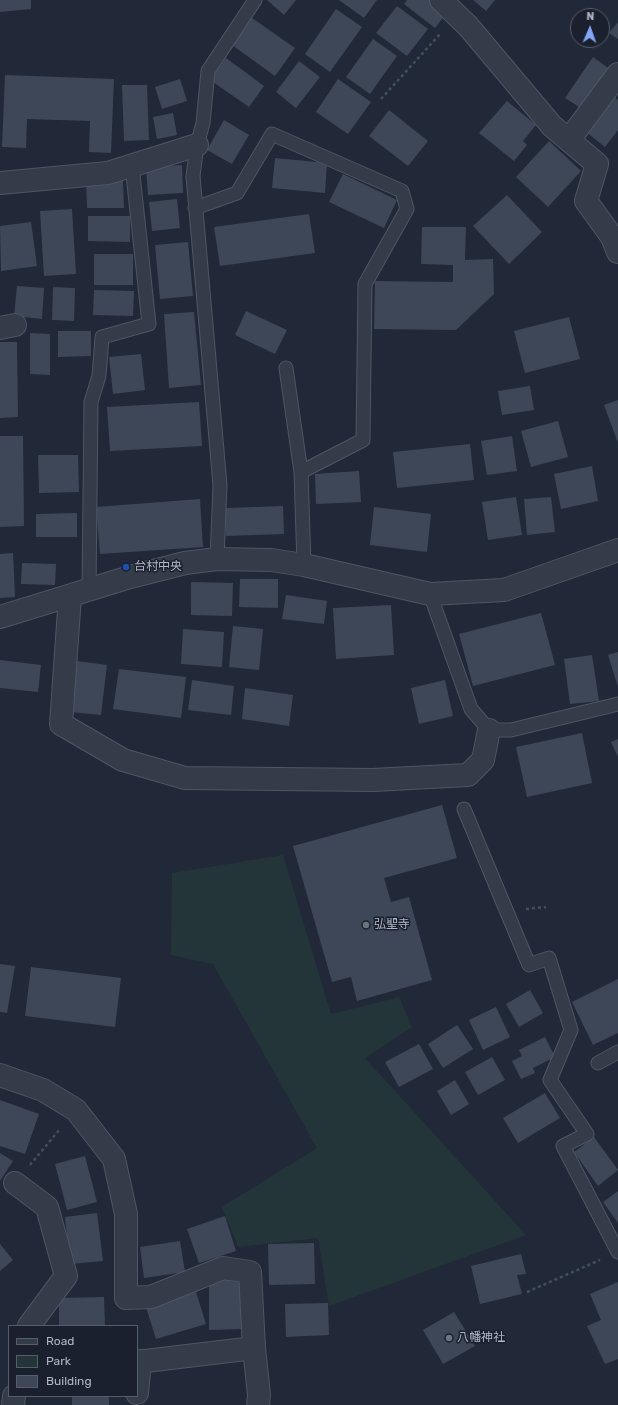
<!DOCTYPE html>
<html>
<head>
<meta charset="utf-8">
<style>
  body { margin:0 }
  #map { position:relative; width:618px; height:1405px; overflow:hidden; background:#212938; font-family:Rubik,sans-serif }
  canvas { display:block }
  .legend { position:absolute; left:8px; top:1325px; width:130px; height:72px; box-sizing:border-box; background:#1a202d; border:1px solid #565c6a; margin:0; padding:5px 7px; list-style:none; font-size:12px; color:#afb6c5 }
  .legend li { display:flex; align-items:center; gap:8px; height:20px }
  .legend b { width:20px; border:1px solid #565c6a }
  .north { position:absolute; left:570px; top:8px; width:40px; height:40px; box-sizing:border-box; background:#1a202d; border:1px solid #565c6a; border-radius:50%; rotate:2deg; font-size:11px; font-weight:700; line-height:16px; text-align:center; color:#afb6c5 }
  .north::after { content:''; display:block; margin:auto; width:14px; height:18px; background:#81a6f8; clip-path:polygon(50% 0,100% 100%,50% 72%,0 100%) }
</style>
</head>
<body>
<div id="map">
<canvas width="618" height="1405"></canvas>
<ul class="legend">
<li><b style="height:5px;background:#343b49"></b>Road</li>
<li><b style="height:11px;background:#233539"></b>Park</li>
<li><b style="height:11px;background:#3d4758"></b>Building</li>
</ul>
<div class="north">N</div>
</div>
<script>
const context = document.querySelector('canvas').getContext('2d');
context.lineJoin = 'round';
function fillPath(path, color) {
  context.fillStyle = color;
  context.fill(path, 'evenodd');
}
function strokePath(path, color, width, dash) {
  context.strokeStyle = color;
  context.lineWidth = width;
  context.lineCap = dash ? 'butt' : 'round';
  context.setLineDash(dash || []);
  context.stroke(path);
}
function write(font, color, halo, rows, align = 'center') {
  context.font = font + ' Rubik,"Noto Sans JP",sans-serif';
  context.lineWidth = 3;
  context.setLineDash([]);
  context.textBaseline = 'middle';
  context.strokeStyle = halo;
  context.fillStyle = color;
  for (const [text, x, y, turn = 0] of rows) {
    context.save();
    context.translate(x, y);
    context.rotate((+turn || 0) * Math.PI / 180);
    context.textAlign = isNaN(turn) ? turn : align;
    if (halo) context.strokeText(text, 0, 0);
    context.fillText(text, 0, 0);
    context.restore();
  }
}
fillPath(new Path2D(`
  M283 855 331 1014 399 997 412 1027 365 1058 526 1235 329 1306 318 1238 238 1247 222 1207 317 1148 213 964 171 955 172 873Z`), '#233539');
fillPath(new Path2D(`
  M0 0H31V9L0 12Z
  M267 0H296L284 15Z
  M339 0H377L364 18Z
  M407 0H434L448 11 435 28 404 4Z
  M473 0H495L486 11Z
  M397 6 428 29 407 56 376 33Z
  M336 9 362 27 330 72 305 54Z
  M252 18 295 48 275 76 232 45Z
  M618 22V39L609 33Z
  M373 39 397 56 370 94 346 77Z
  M593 57 611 70 584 110 565 98Z
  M226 58 264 86 249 107 210 80Z
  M299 61 320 77 296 108 276 92Z
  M5 75 114 79 111 153 89 152 90 121 27 119 26 148 2 147Z
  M180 79 187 101 162 109 155 87Z
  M338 79 371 102 348 134 316 112Z
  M122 85H147L149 140 124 141Z
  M613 96 618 100V130L605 147 586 132Z
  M507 101 536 125 523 141 527 145 514 161 479 133Z
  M389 110 428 141 408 166 369 136Z
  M173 113 177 135 157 139 153 117Z
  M224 120 249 135 232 164 207 150Z
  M549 141 581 171 548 207 516 177Z
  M275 158 327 163 325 193 272 188Z
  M182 165 183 193 148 195 146 167Z
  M343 174 397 200 384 228 329 202Z
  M123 181 124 208H87L86 182Z
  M507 195 542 232 509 264 473 226Z
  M177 199 180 228 152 231 149 202Z
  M72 209 76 274 44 276 40 211Z
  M309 214 315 253 220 266 214 227Z
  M88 216H130V242L88 241Z
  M31 222 37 266 1 271 0 226Z
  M422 227H466L465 260 493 259 494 294 456 330 374 329 375 281 453 282V265L421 264Z
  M188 242 193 296 160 299 155 245Z
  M94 254H133V285H94Z
  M17 286 44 288 42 319 14 316Z
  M53 287 75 288 74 321 52 320Z
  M94 290 134 291 133 316 93 315Z
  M246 311 287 330 275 354 235 335Z
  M194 312 201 385 169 388 164 314Z
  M569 317 580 359 525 373 514 331Z
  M58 331H91V356L58 357Z
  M30 333 50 334V375L30 374Z
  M0 342H17L18 417 0 418Z
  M141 354 145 390 113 394 109 357Z
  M530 386 534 410 502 415 498 391Z
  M618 400V443L604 405Z
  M199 402 202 446 110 451 107 407Z
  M558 421 568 457 531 467 521 431Z
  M0 436H23L24 526 0 527Z
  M512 436 517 471 487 475 481 441Z
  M470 444 474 480 397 488 393 452Z
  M38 455H78L79 492 39 493Z
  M592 466 598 501 561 509 554 474Z
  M359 471 361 502 316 504 315 474Z
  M516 497 522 535 488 540 482 502Z
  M551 497 555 532 527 535 524 499Z
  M200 499 203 547 100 554 96 507Z
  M283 506 284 534 226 536V508Z
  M374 507 431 514 427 552 370 545Z
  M77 513V537H36V514Z
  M13 553 15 597 0 598V554Z
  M22 563 56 564 55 585 21 584Z
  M240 579H278V608L239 607Z
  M191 582 233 583 232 616 191 615Z
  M286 595 327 601 324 624 282 619Z
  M391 605 394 655 336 659 333 608Z
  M541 613 555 665 473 686 459 634Z
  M233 626 263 629 259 670 229 667Z
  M183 629 224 632 222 667 181 664Z
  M618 652V687L608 655Z
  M592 655 599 701 570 704 564 659Z
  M0 660 41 665 38 692 0 688Z
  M77 661 107 665 101 715 71 712Z
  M119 669 186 677 181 718 113 709Z
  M192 680 234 686 231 715 188 710Z
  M445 680 453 716 419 724 411 688Z
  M245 688 293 695 289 726 242 719Z
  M582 733 592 783 527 797 516 747Z
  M618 739V757L611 742Z
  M442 805 457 858 384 878 391 902 409 897 432 980 357 1001 351 977 332 982 293 846Z
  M0 964 15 966 7 1013 0 1012Z
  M31 967 121 978 115 1027 25 1016Z
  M618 979V1033L593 1045 572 1002Z
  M530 990 543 1013 519 1027 506 1004Z
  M496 1007 510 1037 483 1050 469 1020Z
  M457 1025 473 1049 443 1068 428 1044Z
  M545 1037 555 1057 533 1068 535 1073 521 1079 512 1061 522 1056 519 1050Z
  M419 1044 433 1069 399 1087 385 1062Z
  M492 1057 505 1080 478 1095 465 1072Z
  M455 1080 469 1104 451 1115 437 1091Z
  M545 1093 560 1118 518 1143 503 1118Z
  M0 1100 39 1114 25 1154 0 1146Z
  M594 1137 618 1170 598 1186 574 1152Z
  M0 1153 13 1161 0 1181Z
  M85 1156 97 1202 67 1210 55 1164Z
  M618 1191V1223L603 1202Z
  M97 1213 103 1261 70 1264 65 1217Z
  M225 1216 236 1251 199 1263 187 1229Z
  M180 1241 185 1272 144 1278 140 1247Z
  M314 1243 315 1284 269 1285 268 1244Z
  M0 1244 13 1260 0 1271Z
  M521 1254 526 1274 517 1275 522 1294 480 1304 471 1266Z
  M209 1278H242L243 1329 209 1330Z
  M618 1282V1359L605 1364 587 1326 601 1320 590 1294Z
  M196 1292 206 1324 156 1339 146 1307Z
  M104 1297 105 1326H59V1298Z
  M328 1303 329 1335 286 1337 285 1304Z
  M454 1312 475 1346 443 1364 423 1330Z
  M72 1396H109V1405H72Z`), '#3d4758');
const service = new Path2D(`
  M195 208 237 193 272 134 402 191 407 209 365 284 363 440 301 472
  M286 368 301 472 304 565
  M217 559 220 485 193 176 197 145 203 123 208 71 255 0
  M89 590 91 402 99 376 102 337 149 324 132 165
  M430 594 471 709 489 730H511L618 704
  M464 809 529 965 549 958 571 1030 550 1080 587 1134 563 1146 618 1252
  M598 1063 618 1052`);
const minor = new Path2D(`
  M441 0 468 26 552 126 597 164 586 201 612 237 618 252
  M569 140 618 74
  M0 183 108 173 197 145
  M0 328 15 325
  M70 596 61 724 123 760 185 778 373 780 468 775 483 760 489 730
  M0 617 130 577 185 563 217 559 271 560 304 565 430 594 504 590 618 550
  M0 1075 43 1090 76 1110 114 1159 126 1214V1298L151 1297 223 1268 250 1272 254 1348 259 1395 258 1405
  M15 1183 47 1207 66 1276 29 1326
  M137 1362 254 1348
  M137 1393 140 1361
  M13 1405 14 1396`);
strokePath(service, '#4f5663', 15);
strokePath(minor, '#4f5663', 24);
strokePath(new Path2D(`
  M381 99 441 33
  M526 909 546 907
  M30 1165 60 1129
  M527 1292 600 1260`), '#405257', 2.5, [3, 3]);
strokePath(service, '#343b49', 13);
strokePath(minor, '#343b49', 22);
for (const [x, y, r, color] of [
  [126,567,4,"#1a4fb4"],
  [366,925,4,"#6b7280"],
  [449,1338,4,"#6b7280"]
]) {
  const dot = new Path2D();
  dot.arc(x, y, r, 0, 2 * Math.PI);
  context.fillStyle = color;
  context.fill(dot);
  strokePath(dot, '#1a202d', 1.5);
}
write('12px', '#afb6c5', '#1a202d', [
  ["台村中央",134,567],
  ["弘聖寺",374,925],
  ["八幡神社",457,1338]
], 'left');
</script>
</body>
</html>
